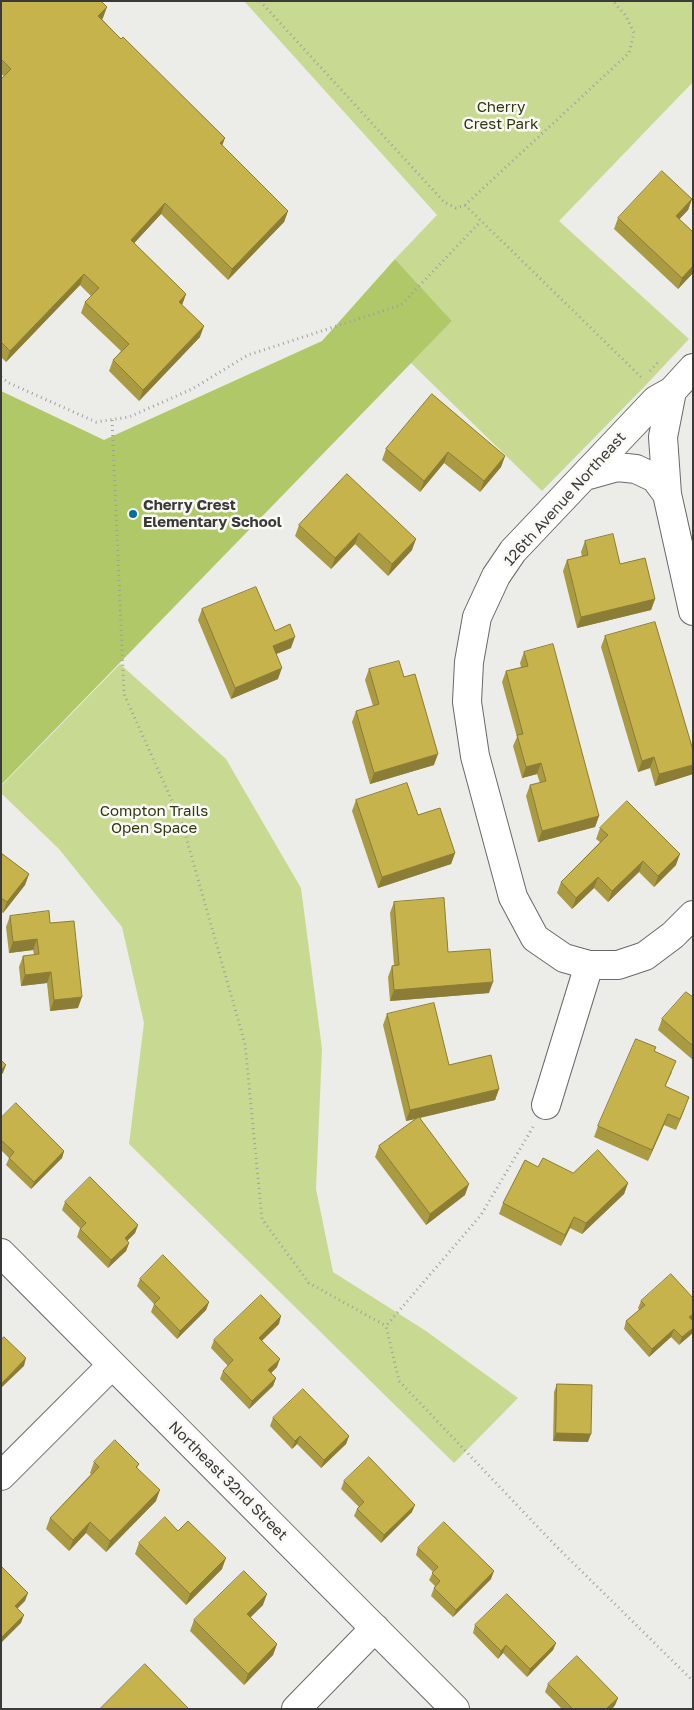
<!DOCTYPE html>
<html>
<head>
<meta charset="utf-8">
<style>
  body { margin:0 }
  #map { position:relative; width:694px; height:1710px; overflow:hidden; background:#ecece8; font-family:"Golos Text",sans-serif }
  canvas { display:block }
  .frame { position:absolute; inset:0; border:2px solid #3a3a39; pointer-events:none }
</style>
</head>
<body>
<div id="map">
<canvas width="694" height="1710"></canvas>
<div class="frame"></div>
</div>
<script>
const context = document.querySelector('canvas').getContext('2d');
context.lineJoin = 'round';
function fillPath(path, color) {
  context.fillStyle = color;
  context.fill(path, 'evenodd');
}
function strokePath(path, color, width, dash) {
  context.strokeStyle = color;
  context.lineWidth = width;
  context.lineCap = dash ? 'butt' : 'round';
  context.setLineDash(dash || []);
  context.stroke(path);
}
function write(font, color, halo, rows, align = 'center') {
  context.font = font + ' "Golos Text",sans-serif';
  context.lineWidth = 5;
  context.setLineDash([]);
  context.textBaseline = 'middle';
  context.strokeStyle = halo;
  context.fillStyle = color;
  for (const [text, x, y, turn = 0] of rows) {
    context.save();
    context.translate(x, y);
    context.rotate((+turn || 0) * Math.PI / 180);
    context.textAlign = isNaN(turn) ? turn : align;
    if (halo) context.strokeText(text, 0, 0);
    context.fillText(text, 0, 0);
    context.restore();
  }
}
fillPath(new Path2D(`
  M244 1H693V82L559 221 689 339 644 387 542 491 411 363 452 321 395 259 437 215Z
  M120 664 226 759 301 888 322 1049 316 1189 333 1272 426 1331 518 1398 454 1463 129 1144 144 1023 122 927 59 849 1 793V786Z`), '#c8da92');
fillPath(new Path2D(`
  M395 259 452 321 1 785V391L104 440 322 341Z`), '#b1c868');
const minor = new Path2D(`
  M693 368 672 391 656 400 513 551 496 576 477 617 469 662 467 702 475 756 513 897 535 938 564 958 589 965H618L645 956 673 935 693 915
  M672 391 663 437 667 494 693 611
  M585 476 617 467 636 469 655 478 667 494
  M546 1105 589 965
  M1 1253 455 1709
  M1 1476 112 1365
  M296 1709 375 1628`);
strokePath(minor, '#6a6966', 30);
strokePath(new Path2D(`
  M260 1 444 202 456 208 465 205 629 53 634 33 626 16 613 1
  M465 205 642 378
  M650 371 659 361
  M1 377 9 383 96 422 129 417 192 389 248 355 401 305 481 221
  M112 420 124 694 182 823 245 1044 262 1219 309 1283 386 1326
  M533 1127 481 1215 386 1326 399 1381 554 1544 693 1681`), '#a0a09e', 3, [1, 4]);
strokePath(minor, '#fff', 28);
fillPath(new Path2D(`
  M1 1 103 18 102 19 222 146 288 211 284 222 228 280 161 214 134 243 186 294 182 305 200 337 139 401 109 371 113 360 121 351 81 313 85 302 91 296 80 285 6 362 1 357V79L4 76 1 74Z
  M692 199 688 210 679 219 693 232V273L678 289 614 229 618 218Z
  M432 394 505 456 501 467 480 492 444 463 420 492 382 460 386 449Z
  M347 474 412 550 388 576 355 544 331 569 295 536 299 525Z
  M585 541 620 564 655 599 651 610 577 628 563 571 567 560 582 557 581 552Z
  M202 609 275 631 291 648 276 654 278 679 231 699 198 620Z
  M605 636 693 750V774L655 786 650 768 638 772 601 647Z
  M524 652 599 816 595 827 538 842 526 796 530 785 540 783 537 774 522 778 513 746 517 737 502 682 506 671 521 667 520 663Z
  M369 669 434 765 370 784 352 722 356 711 373 706 365 680Z
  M356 800 455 853 451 864 378 888 352 811Z
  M600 828 676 865 654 887 639 872 608 902 594 888 572 909 557 893 561 882 600 842 596 839Z
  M1 853 29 874 25 885 3 913 1 912Z
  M394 902 448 952 489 993 390 1001 388 977 392 966 394 965 390 913Z
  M10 916 50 923 78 1008 50 1011 47 983 21 986 19 967 23 956 34 955 33 950 9 953 6 927Z
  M693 997V1060L658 1030 662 1019Z
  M387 1014 449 1065 499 1089 495 1100 420 1118 465 1195 426 1225 375 1157 379 1146 416 1119 406 1121 383 1025Z
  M656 1047 654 1052 672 1072 665 1087 685 1108 676 1130 664 1125 648 1161 594 1137 598 1126Z
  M1 1118 64 1151 62 1158 31 1189 6 1165 9 1158 1 1150Z
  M538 1167 573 1173 628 1183 624 1194 582 1234 570 1228 561 1246 499 1214 503 1203Z
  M65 1202 138 1225 135 1233 127 1241 129 1243 126 1251 108 1268 77 1237 80 1228 62 1210Z
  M140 1279 209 1302 206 1310 177 1339 151 1312 154 1304 137 1286Z
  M641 1301 692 1320 679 1345 671 1337 649 1357 624 1329 626 1321 639 1310 638 1308Z
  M279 1324 262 1341 277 1367 271 1373 276 1378 273 1386 249 1409 220 1379 223 1371 228 1366 211 1348 214 1340Z
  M557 1384 588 1442 553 1441 554 1392Z
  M273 1418 349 1436 346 1444 321 1468 297 1444 292 1449 270 1426Z
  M94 1462 139 1464 137 1468 156 1501 106 1552 86 1533 69 1551 46 1529 50 1518 91 1474 90 1473Z
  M344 1481 412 1512 381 1543 354 1516 357 1509 359 1507 341 1489Z
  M178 1531 222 1569 186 1605 135 1554 139 1543Z
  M418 1548 491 1579 453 1617 431 1596 434 1588 435 1586 429 1580 433 1572 416 1555Z
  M263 1605 250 1617 277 1644 273 1655 244 1685 190 1631 194 1620Z
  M475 1625 556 1643 553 1650 527 1677 503 1653 498 1659 473 1633Z
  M548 1684 618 1698 615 1705 612 1709H562L545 1692Z`), '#aa9a41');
fillPath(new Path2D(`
  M107 7 103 18 94 27 98 16Z
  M225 138 221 149 220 143Z
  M692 199 688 210 672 227 676 216Z
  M165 203 161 214 127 251 131 240Z
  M288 211 284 222 228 280 232 269Z
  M693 266V273L678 289 682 278Z
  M84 274 80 285 6 362 10 351Z
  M186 294 182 305 179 302Z
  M204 326 200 337 139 401 143 390Z
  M448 452 444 463 420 492 424 481Z
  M505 456 501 467 480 492 484 481Z
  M359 533 355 544 331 569 335 558Z
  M416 539 412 550 388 576 392 564Z
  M655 599 651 610 577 628 581 617Z
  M295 637 291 648 269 657 273 646Z
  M282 668 278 679 231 699 235 688Z
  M438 754 434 765 370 784 374 773Z
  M654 757 650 768 638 772 642 761Z
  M541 763 537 774 522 778 526 767Z
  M693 765V774L655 786 659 774Z
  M599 816 595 827 538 842 542 831Z
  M455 853 451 864 378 888 382 877Z
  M680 854 676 865 654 887 658 876Z
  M643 861 639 872 608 902 612 891Z
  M29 874 25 885 3 913 7 902Z
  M598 877 594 888 572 909 576 898Z
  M37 939 33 950 9 953 13 942Z
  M51 972 47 983 21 986 25 975Z
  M493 982 489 993 390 1001 394 990Z
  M82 997 78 1008 50 1011 54 1000Z
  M6 1065 3 1073 1 1075V1070Z
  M499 1089 495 1100 406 1121 410 1110Z
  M689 1097 685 1108 676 1130 680 1119Z
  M668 1114 664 1125 648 1161 652 1150Z
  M64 1151 62 1158 31 1189 34 1182Z
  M628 1183 624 1194 582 1234 586 1223Z
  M469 1184 465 1195 426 1225 430 1214Z
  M574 1217 570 1228 561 1246 565 1235Z
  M138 1225 135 1233 122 1246 125 1238Z
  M129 1243 126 1251 108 1268 111 1260Z
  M209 1302 206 1310 177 1339 180 1331Z
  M693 1314V1319L686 1325 689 1317Z
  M281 1316 279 1324 256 1346 259 1338Z
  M693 1328V1333L679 1345 682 1337Z
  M674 1329 671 1337 649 1357 652 1349Z
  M26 1358 24 1366 1 1388 2 1383Z
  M280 1359 277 1367 266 1378 268 1370Z
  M276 1378 273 1386 249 1409 252 1401Z
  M556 1433 591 1434 588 1442 553 1441Z
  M300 1436 297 1444 292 1449 295 1441Z
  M349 1436 346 1444 321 1468 324 1460Z
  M160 1490 156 1501 106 1552 110 1541Z
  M415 1505 412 1512 381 1543 384 1535Z
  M90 1522 86 1533 69 1551 73 1540Z
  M226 1558 222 1569 186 1605 190 1594Z
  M494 1571 491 1579 453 1617 456 1610Z
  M28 1593 25 1601 12 1614 15 1606Z
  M267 1594 263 1605 243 1625 247 1614Z
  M24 1615 21 1623 1 1643V1638Z
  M556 1643 553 1650 527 1677 530 1669Z
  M277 1644 273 1655 244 1685 248 1674Z
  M506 1645 503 1653 498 1659 501 1651Z
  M618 1698 615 1705 612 1709H606Z`), '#8b7d35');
const building = new Path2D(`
  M1 1H101L107 7 98 16 121 39 123 37 225 138 220 143 288 211 232 269 165 203 131 240 186 294 179 302 204 326 143 390 113 360 129 344 85 302 99 288 84 274 10 351 1 342V79L11 69 1 59Z
  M662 171 692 199 676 216 693 232V266L682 278 618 218Z
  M432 394 505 456 484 481 448 452 424 481 386 449Z
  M347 474 416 539 392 564 359 533 335 558 299 525Z
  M613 534 620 564 645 558 655 599 581 617 567 560 588 555 585 541Z
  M256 587 275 631 290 624 295 637 273 646 282 668 235 688 202 609Z
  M655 622 693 750V765L659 774 654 757 642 761 605 636Z
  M553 644 599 816 542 831 530 785 546 781 541 763 526 767 517 735 523 734 506 671 528 666 524 652Z
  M399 661 404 677 415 674 438 754 374 773 356 711 379 704 369 669Z
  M407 783 418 815 440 808 455 853 382 877 356 800Z
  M627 801 680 854 658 876 643 861 612 891 598 877 576 898 561 882 608 835 600 828Z
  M1 853 29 874 7 902 1 898Z
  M444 898 448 952 490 949 493 982 394 990 392 966 399 965 394 902Z
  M49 911 50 923 74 921 82 997 54 1000 51 972 25 975 23 956 39 954 37 939 13 942 10 916Z
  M686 992 693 997V1046L662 1019Z
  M434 1003 449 1065 491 1055 499 1089 410 1110 387 1014Z
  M636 1039 656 1047 654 1051 676 1061 665 1086 689 1097 680 1119 668 1114 652 1150 598 1126Z
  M1 1060 6 1065 1 1070Z
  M16 1103 64 1151 34 1182 9 1158 14 1152 1 1140V1118Z
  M419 1117 469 1184 430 1214 379 1146Z
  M598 1150 628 1183 586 1223 574 1217 565 1235 503 1203 525 1160 538 1167 543 1158 573 1173Z
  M90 1177 138 1225 125 1238 129 1243 111 1260 80 1229 86 1223 65 1202Z
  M163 1255 209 1302 180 1331 154 1304 160 1298 140 1279Z
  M671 1274 693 1298V1314L689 1317 693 1321V1328L682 1337 674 1329 652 1349 626 1321 645 1305 641 1301Z
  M261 1295 281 1316 259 1338 280 1359 268 1370 276 1378 252 1401 223 1371 233 1360 214 1340Z
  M4 1337 26 1358 2 1383 1 1382V1340Z
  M557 1384 592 1385 591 1434 556 1433Z
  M303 1389 349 1436 324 1460 300 1436 295 1441 273 1418Z
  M115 1440 139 1464 136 1467 160 1490 110 1541 90 1522 73 1540 50 1518 99 1467 94 1462Z
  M369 1457 415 1505 384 1535 357 1509 364 1502 344 1481Z
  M165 1517 178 1531 188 1521 226 1558 190 1594 139 1543Z
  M444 1522 494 1571 456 1610 434 1588 440 1581 432 1573 438 1567 418 1548Z
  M1 1566 28 1593 15 1606 24 1615 1 1638Z
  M244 1571 267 1594 247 1614 277 1644 248 1674 194 1620Z
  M507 1594 556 1643 530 1669 506 1645 501 1651 475 1625Z
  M577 1656 618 1698 606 1709H573L548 1684Z
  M145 1664 189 1709H100Z`);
fillPath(building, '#c6b34c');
strokePath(building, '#8b7d35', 1);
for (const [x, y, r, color] of [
  [133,514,5,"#00729c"]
]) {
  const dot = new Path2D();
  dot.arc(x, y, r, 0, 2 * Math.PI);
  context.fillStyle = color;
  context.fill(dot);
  strokePath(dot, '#faf9f5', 2);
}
write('15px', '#303810', '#faf9f5', [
  ["Cherry",501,107],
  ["Crest Park",501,124],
  ["Compton Trails",154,811],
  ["Open Space",154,828]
]);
write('15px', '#3a3a39', '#faf9f5', [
  ["126th Avenue Northeast",565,499,-48],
  ["Northeast 32nd Street",228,1481,45]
]);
write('bold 15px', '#3a3a39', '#faf9f5', [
  ["Cherry Crest",143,505],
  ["Elementary School",143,522]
], 'left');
</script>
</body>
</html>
